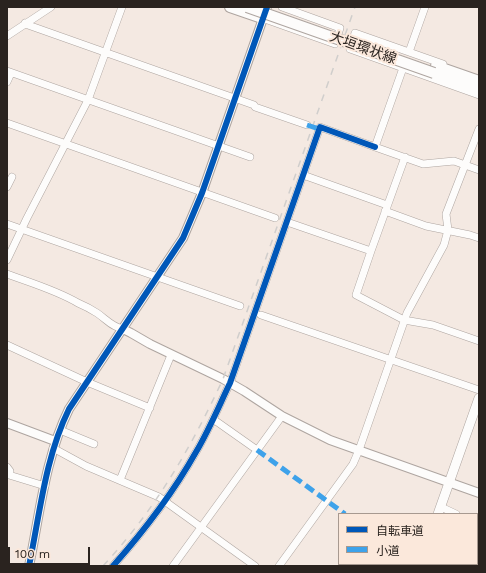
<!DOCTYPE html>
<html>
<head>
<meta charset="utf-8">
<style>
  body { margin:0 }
  #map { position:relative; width:486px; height:573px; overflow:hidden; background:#f4e9e2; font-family:"Work Sans","Noto Sans JP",sans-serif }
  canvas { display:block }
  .frame { position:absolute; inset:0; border:8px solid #2a231f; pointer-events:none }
  .legend { position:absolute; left:338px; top:513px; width:140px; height:52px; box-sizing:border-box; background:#fbe8db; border:1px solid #a79990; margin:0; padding:5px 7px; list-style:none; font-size:12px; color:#2a231f }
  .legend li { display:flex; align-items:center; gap:8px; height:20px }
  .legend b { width:20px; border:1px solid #a79990 }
  .scale { position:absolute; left:8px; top:547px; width:82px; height:18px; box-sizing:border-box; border:2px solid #2a231f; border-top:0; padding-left:5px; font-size:12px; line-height:14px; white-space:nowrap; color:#2a231f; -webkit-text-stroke:3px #fbe8db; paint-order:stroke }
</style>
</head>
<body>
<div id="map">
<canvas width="486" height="573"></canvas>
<div class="frame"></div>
<ul class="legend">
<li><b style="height:5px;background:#0057b8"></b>自転車道</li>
<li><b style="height:5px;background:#3ea2ea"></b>小道</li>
</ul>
<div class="scale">100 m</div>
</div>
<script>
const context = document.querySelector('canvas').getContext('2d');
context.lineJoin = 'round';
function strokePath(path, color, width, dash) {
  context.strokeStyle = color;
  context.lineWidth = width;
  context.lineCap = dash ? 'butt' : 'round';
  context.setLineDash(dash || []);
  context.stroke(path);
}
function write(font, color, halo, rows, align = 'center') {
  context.font = font + ' "Work Sans","Noto Sans JP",sans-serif';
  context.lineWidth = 4;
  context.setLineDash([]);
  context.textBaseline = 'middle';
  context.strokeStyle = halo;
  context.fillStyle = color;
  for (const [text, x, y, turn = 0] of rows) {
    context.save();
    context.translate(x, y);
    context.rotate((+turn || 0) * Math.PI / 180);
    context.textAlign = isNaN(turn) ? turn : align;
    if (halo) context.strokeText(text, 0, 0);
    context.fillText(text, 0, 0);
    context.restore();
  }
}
const minor = new Path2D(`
  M262 18 335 44 340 28 282 7
  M25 23 28 25 254 105 255 107 307 125
  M7 36 51 7
  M409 52 425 7
  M443 64 355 33 350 49 479 95
  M403 68 375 147 423 164 454 161 479 170
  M7 71 250 157
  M7 82 11 73
  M7 123 275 218
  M303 175 387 205
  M7 187 12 177
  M385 211 426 226 470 235 479 238
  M287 222 371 251 405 157
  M7 224 240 306
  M371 251 356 295 404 320 433 325 479 341
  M7 260 27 218 88 100 122 7
  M7 274C31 283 56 290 78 303 85 306 91 309 97 313 106 319 112 327 123 329
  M261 315 479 390
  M7 345 87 382 150 408
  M213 419 257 450
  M60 430 94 444
  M53 448 86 466 159 497 255 566
  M7 467 10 471 9 475 45 486
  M120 480 171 355
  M441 507 456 514
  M477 524H479
  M113 566C144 531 173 493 196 452 209 430 219 406 230 383L320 127 375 147
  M173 566 282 416
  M279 566 353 464 359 450 407 313 444 245 448 230 446 214 479 129`);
const tertiary = new Path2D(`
  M123 329 131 333 150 344 223 379 244 391 282 416 330 440 479 493
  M7 423 55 441
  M29 566C40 513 45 458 69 409L183 238 202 193 267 7`);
const secondary = new Path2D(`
  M438 514 479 398
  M420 566 421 564`);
const primary = new Path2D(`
  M230 7 262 18
  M436 66 479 81
  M434 73 479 89`);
strokePath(minor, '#aea5a0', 8);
strokePath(tertiary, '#aea5a0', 10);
strokePath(secondary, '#aea5a0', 10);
strokePath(primary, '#aea5a0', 12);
strokePath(minor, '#fdfcfb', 7);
strokePath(tertiary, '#fdfcfb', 8);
strokePath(secondary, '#fdfcfb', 9);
strokePath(primary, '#fdfcfb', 10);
strokePath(new Path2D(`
  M103 566C155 510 191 448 223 379L355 7`), '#d0cecc', 1.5, [7, 7]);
const primaryBridge = new Path2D(`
  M247 7 434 73`);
strokePath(primaryBridge, '#aea5a0', 12, []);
strokePath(primaryBridge, '#fdfcfb', 10);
strokePath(new Path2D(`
  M307 125 319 129
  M257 450 345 514
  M414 564 416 566`), '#3ea2ea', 5, [10, 5]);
strokePath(new Path2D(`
  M29 566C40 513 45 458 69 409L183 238 202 193 267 7
  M113 566C144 531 173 493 196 452 209 430 219 406 230 383L320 127 375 147`), '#0057b8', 6);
write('14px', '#2a231f', '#fbe8db', [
  ["大垣環状線",363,48,20]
]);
</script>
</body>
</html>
